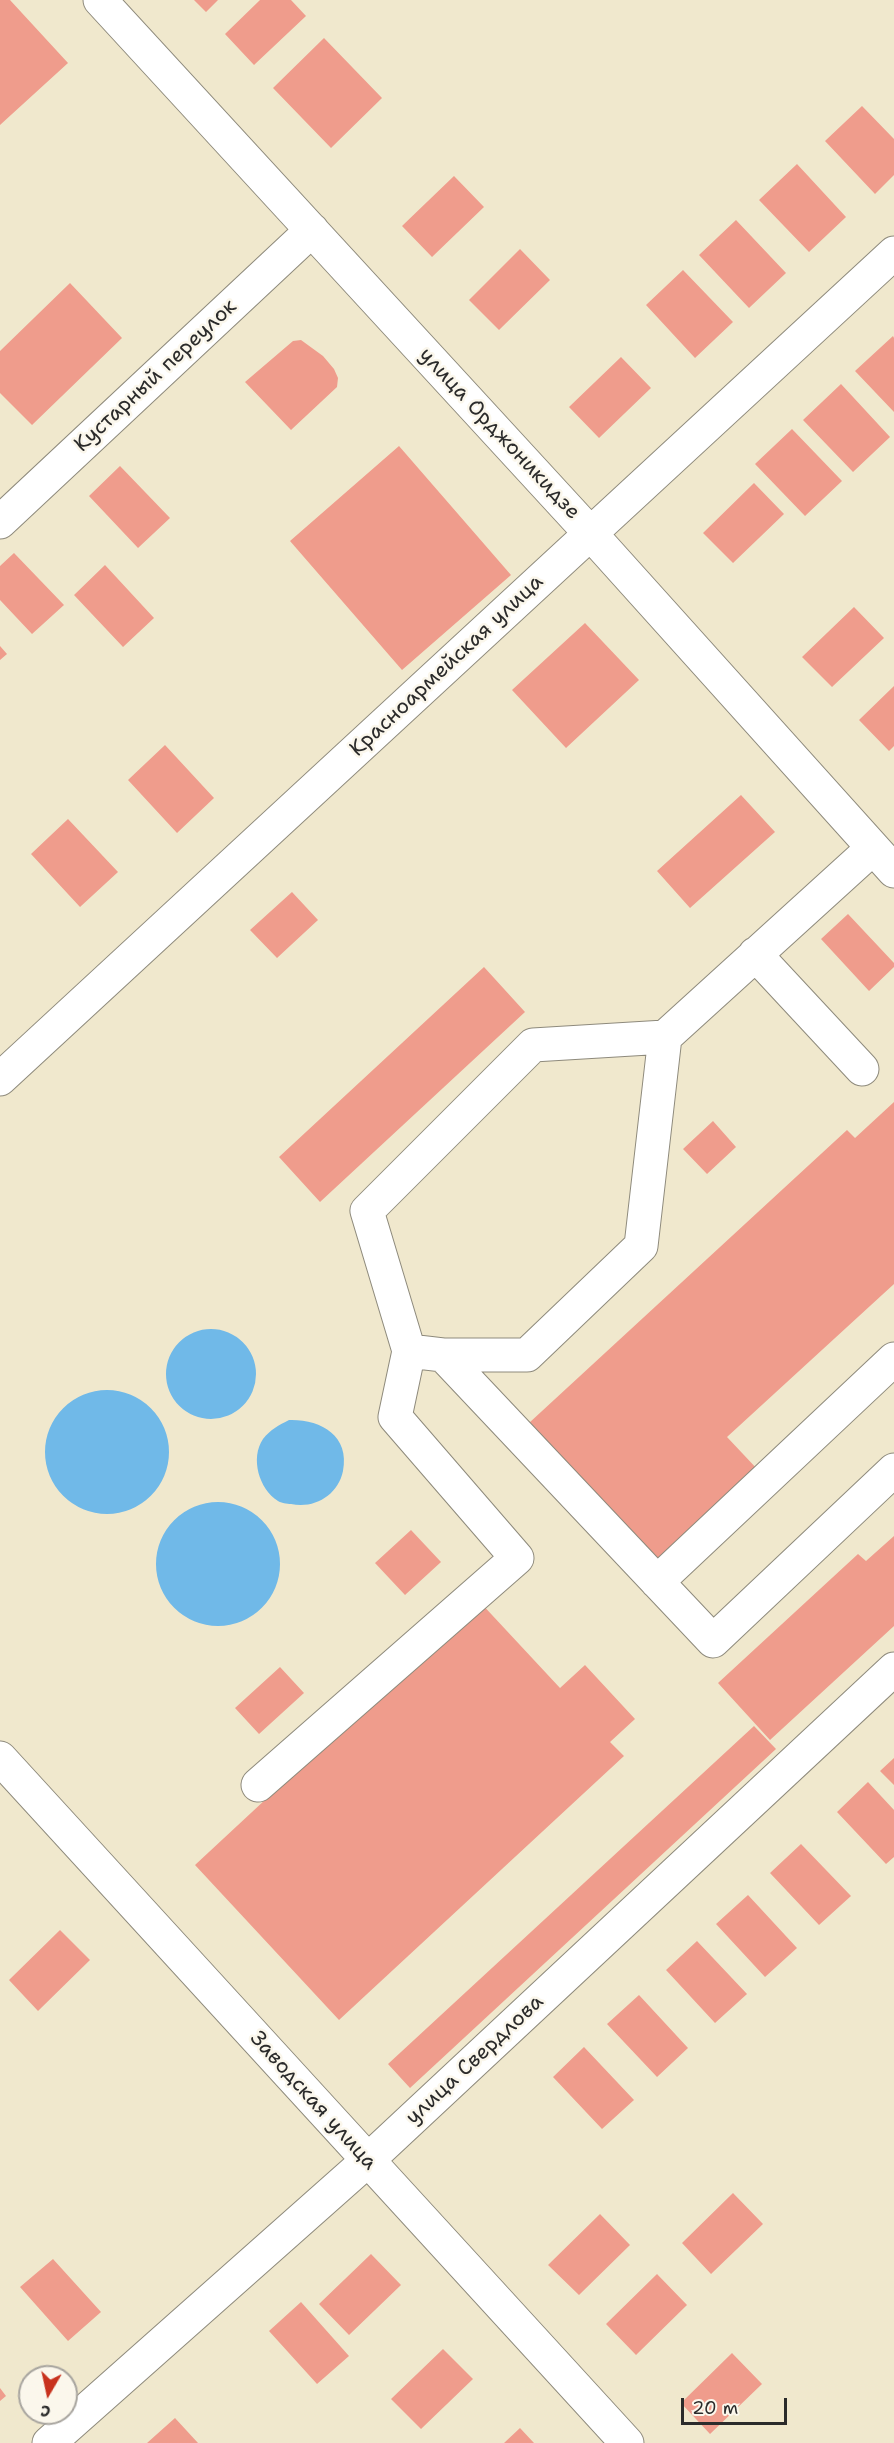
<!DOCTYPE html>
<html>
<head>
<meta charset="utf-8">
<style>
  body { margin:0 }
  #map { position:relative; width:894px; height:2443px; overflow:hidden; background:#f0e8cd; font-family:"Shantell Sans",sans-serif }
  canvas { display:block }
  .north { position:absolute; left:18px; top:2365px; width:60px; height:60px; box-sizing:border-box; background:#fbf7ec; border:2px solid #a8a59f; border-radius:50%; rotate:189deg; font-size:16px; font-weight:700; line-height:24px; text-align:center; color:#2b2b2b }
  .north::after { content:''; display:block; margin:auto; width:21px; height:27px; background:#c8321e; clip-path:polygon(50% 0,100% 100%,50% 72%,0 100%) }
  .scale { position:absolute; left:681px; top:2398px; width:106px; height:27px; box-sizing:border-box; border:3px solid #2b2b2b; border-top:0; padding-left:8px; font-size:18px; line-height:21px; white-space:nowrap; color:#2b2b2b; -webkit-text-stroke:4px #fbf7ec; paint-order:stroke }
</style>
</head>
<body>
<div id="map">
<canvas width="894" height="2443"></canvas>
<div class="north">С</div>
<div class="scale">20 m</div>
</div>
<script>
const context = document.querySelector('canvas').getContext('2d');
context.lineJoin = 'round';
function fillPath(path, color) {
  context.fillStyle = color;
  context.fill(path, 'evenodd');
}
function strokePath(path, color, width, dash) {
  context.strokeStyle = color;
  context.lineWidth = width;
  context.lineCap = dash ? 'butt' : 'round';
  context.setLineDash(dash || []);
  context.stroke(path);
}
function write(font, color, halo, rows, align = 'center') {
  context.font = font + ' "Shantell Sans",sans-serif';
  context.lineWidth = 5;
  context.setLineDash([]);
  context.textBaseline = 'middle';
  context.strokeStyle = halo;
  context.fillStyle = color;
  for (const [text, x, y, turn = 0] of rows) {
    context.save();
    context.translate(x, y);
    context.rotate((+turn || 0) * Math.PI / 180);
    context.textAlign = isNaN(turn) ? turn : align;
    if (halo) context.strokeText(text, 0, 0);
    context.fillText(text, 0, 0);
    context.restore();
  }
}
fillPath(new Path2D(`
  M166 1374a45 45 0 1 1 90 0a45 45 0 1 1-90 0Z
  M45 1452a62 62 0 1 1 124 0a62 62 0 1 1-124 0Z
  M289 1420C320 1419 350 1435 343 1471 338 1495 315 1509 291 1504 287 1504 281 1503 278 1501 259 1489 250 1458 263 1439 270 1430 279 1425 289 1420Z
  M156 1564a62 62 0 1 1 124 0a62 62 0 1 1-124 0Z`), '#70b9e8');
fillPath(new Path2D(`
  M0 0H10L68 63 0 125Z
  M194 0H218L206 12Z
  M260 0H291L306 16 254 65 225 34Z
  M324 38 382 98 331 148 273 88Z
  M862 106 894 139V175L875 194 825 141Z
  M797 164 846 217 809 252 759 200Z
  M454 176 484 207 432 257 402 226Z
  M736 220 786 273 749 308 699 255Z
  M520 249 550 280 499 330 469 300Z
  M683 270 733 322 695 358 646 305Z
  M70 283 122 338 32 425 0 393V351Z
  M893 336 894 338V412L855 371Z
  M301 340 323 356 334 369 338 378 337 387 291 430 245 382 293 341Z
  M621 357 651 388 599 438 569 407Z
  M841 384 890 437 853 472 803 420Z
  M792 429 842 481 805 516 755 464Z
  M399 446 511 575 402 670 290 541Z
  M120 466 170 518 138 548 89 496Z
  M754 483 784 514 733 563 703 533Z
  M14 553 64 605 32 634 0 600V566Z
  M105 565 154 618 123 647 74 595Z
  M854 607 884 638 832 687 802 657Z
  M585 623 639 680 566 748 512 690Z
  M0 646 7 654 0 660Z
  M894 686V746L889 751 859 720Z
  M165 745 214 798 177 833 128 780Z
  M741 795 775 832 690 908 657 871Z
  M68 819 118 872 80 907 31 854Z
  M292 892 318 920 277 958 250 930Z
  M848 914 894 963V967L869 991 821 939Z
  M484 967 525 1012 320 1202 279 1157Z
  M894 1102V1284L727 1437 759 1471 659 1563 529 1423 847 1130 855 1138Z
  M713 1121 736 1147 707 1174 683 1149Z
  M411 1530 441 1562 405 1595 375 1563Z
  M894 1536V1626L770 1740 718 1683 858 1554 866 1561Z
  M479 1601 560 1688 585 1665 635 1719 610 1742 624 1756 339 2020 195 1865Z
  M280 1667 304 1693 259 1734 235 1708Z
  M754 1726 776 1749 410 2088 388 2064Z
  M894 1758V1785L880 1771Z
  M868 1782 894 1810V1857L886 1864 837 1812Z
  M801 1844 851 1896 819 1925 770 1873Z
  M748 1895 797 1948 765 1977 716 1924Z
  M60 1930 90 1960 38 2011 9 1980Z
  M697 1941 747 1994 715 2023 666 1970Z
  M639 1995 688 2048 657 2077 607 2024Z
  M584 2047 634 2100 602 2129 553 2077Z
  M733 2193 763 2224 711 2274 682 2243Z
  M600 2214 630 2245 579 2295 548 2265Z
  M371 2254 401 2285 349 2335 319 2304Z
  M53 2259 101 2312 68 2341 20 2287Z
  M657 2274 687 2305 636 2355 606 2324Z
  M301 2302 349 2356 317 2384 269 2331Z
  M443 2349 473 2379 421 2429 391 2399Z
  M732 2353 762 2384 710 2434 681 2403Z
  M0 2388 6 2396 0 2401Z
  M175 2418 198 2443H147Z
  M520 2428 534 2443H504Z`), '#ef9c8c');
const minor = new Path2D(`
  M100 0 590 533 894 871
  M0 522 312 230
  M755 954 862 1069
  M0 1079 894 253
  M409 1351 367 1211 533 1045 665 1037
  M443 1355 713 1641 894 1470
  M657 1582 894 1359
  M0 1758 627 2443
  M258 1785 517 1558 395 1417 409 1351 443 1355H527L641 1246 665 1037 873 848
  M49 2443 367 2161 894 1669`);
strokePath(minor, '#8e8a7c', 35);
strokePath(minor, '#fff', 33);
write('21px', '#2b2b2b', '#fbf7ec', [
  ["Кустарный переулок",156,376,-43],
  ["улица Орджоникидзе",499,434,47],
  ["Красноармейская улица",447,666,-43],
  ["улица Свердлова",475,2060,-43],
  ["Заводская улица",313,2101,48]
]);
</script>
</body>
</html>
